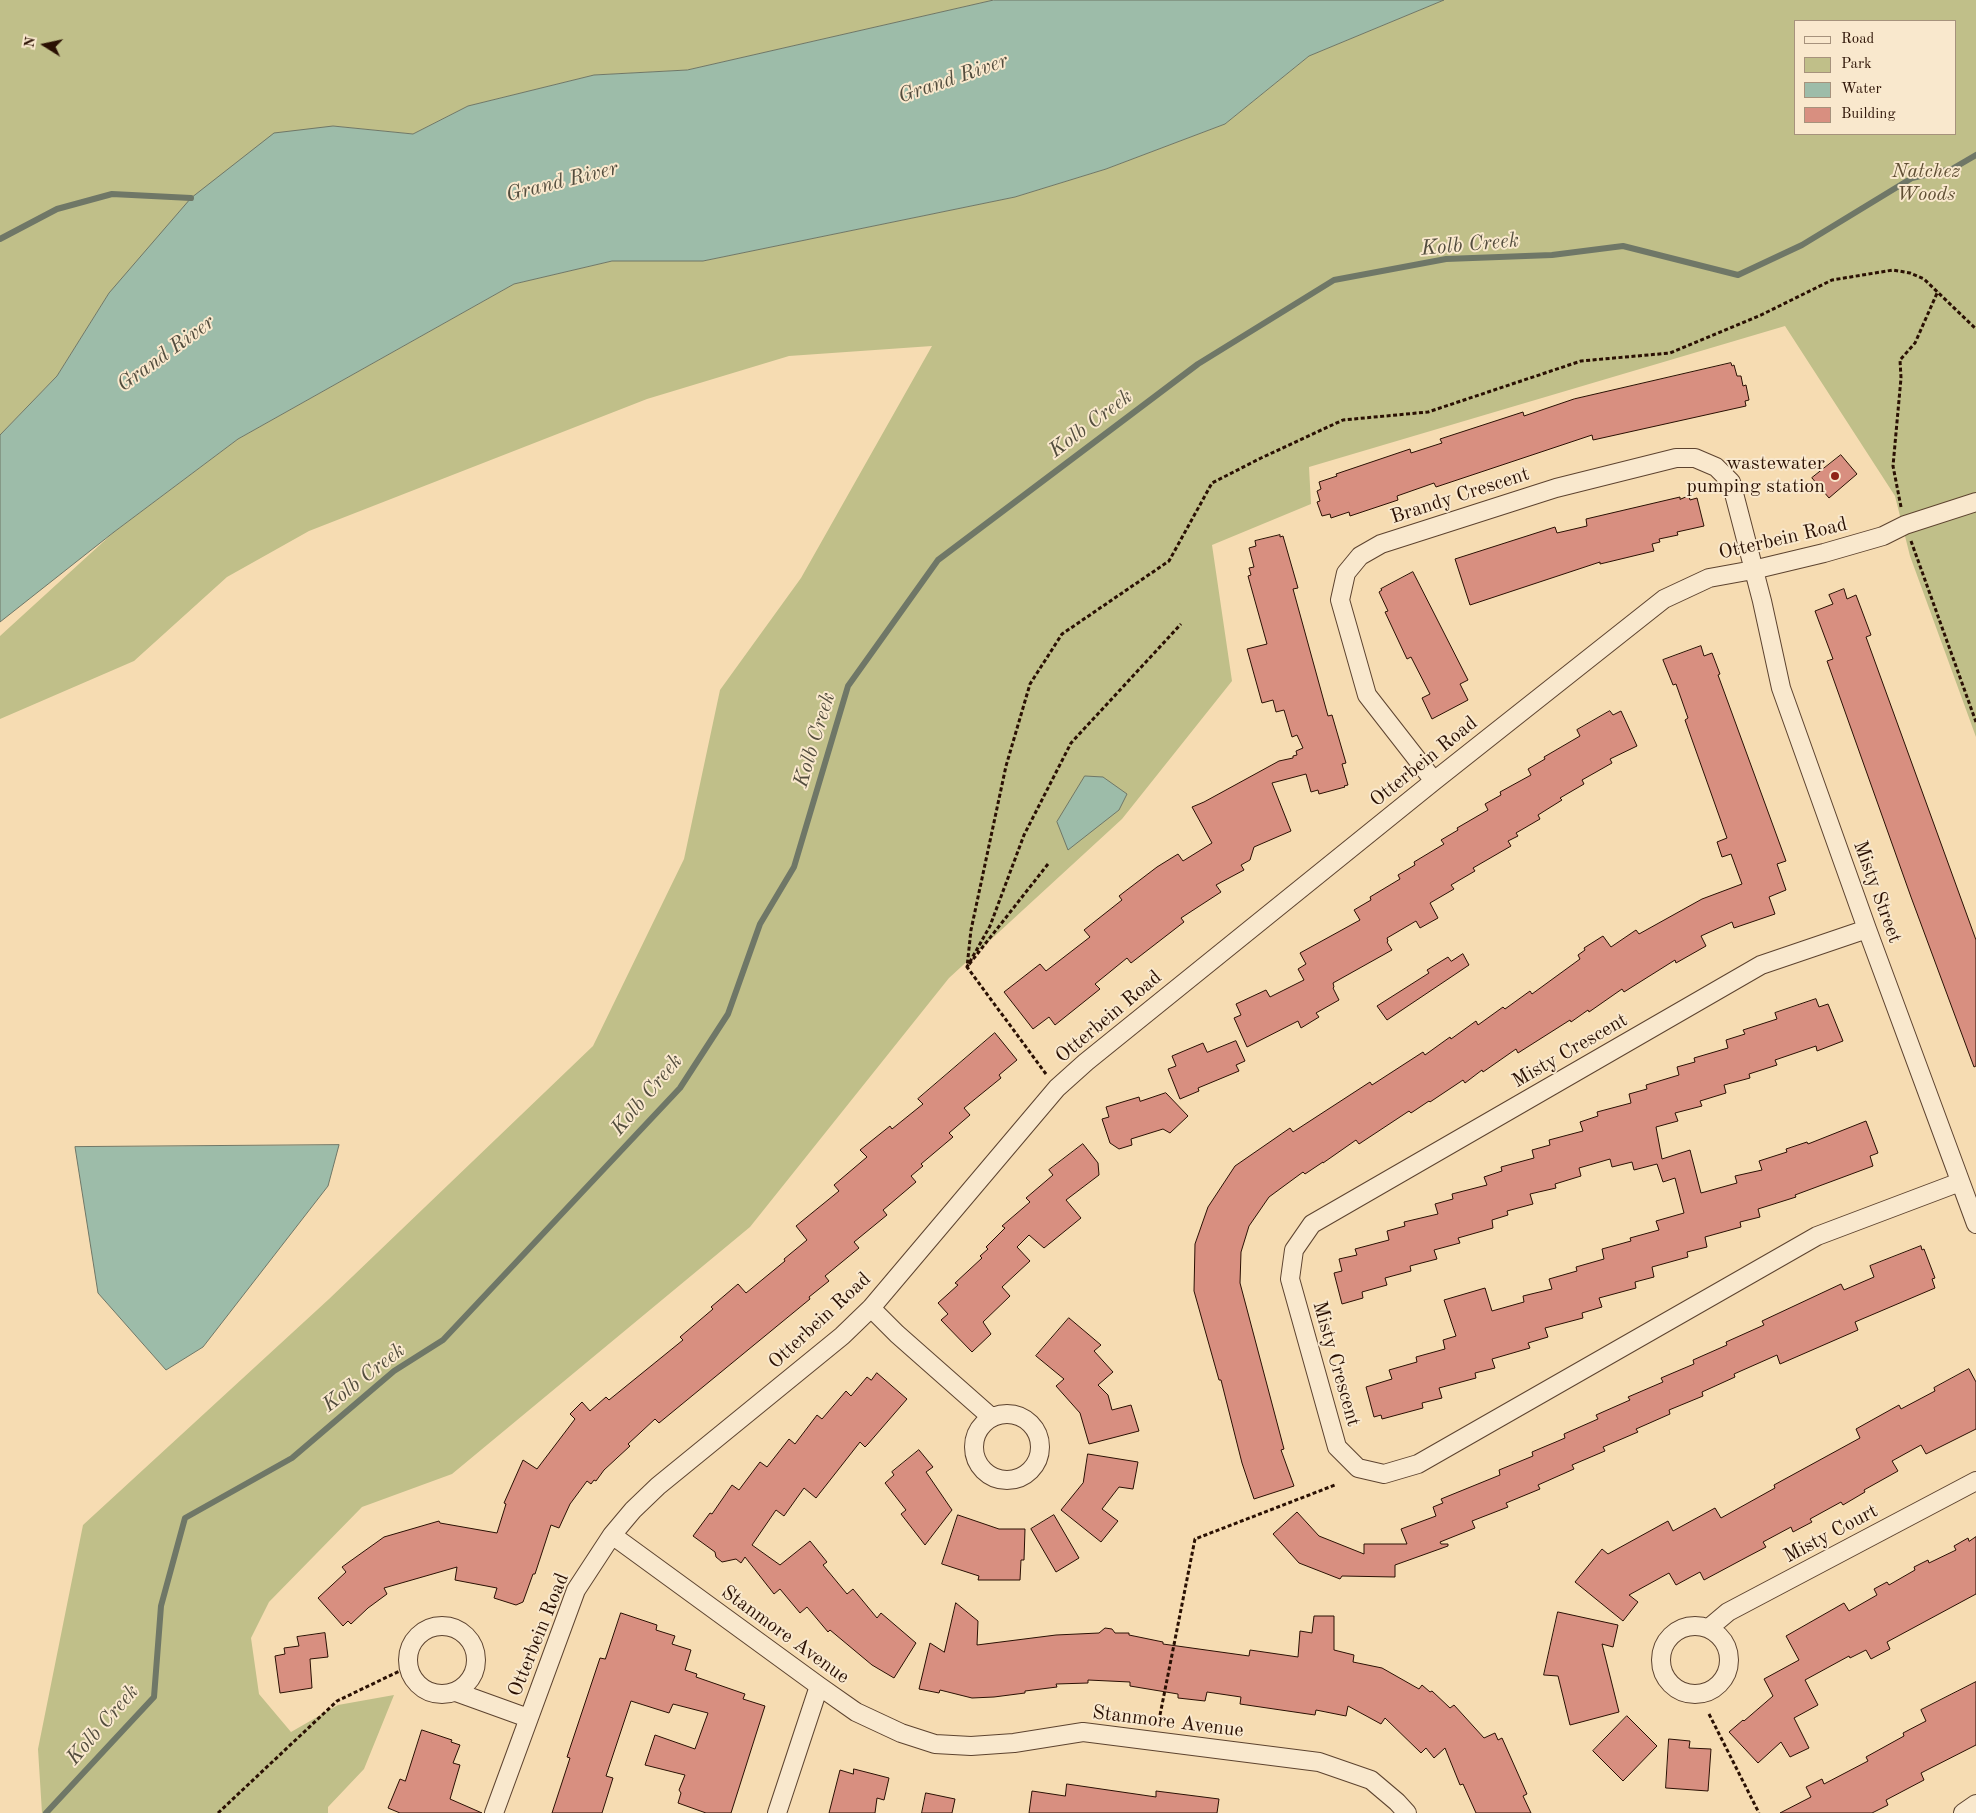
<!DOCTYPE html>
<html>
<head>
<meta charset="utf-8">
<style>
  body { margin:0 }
  #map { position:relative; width:1976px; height:1813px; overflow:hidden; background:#f6dcb2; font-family:"Old Standard TT",serif }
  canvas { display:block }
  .legend { position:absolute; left:1794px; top:20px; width:162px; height:115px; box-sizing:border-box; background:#f9e8cd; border:1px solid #a6927c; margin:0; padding:6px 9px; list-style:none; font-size:15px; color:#2a1003 }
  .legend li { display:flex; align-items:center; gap:10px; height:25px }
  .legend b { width:25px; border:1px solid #a6927c }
  .north { position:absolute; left:20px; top:20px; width:50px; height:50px; -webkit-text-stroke:4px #f9e8cd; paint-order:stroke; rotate:280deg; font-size:14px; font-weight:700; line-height:20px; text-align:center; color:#2a1003 }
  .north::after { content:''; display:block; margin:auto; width:18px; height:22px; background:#2a1003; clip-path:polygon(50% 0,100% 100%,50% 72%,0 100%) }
</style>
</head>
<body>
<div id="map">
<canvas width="1976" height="1813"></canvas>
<ul class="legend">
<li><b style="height:6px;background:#f9e8cd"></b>Road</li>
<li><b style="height:14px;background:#c0bf89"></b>Park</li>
<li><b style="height:14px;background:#9dbca9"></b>Water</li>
<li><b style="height:14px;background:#d88f80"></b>Building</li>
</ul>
<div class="north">N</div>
</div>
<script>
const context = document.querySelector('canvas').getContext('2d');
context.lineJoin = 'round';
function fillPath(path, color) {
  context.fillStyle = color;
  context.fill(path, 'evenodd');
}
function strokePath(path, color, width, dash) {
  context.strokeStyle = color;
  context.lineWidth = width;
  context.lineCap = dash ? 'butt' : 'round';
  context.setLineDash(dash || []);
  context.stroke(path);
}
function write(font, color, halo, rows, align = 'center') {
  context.font = font + ' "Old Standard TT",serif';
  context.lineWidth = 4;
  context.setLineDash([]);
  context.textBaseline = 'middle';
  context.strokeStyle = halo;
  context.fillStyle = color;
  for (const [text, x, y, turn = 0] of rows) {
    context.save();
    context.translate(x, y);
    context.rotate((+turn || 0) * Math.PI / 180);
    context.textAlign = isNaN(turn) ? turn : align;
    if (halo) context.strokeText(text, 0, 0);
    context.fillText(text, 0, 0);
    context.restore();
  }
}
fillPath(new Path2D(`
  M0 0H994L687 70 594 75 468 106 413 134 333 126 109 293 57 376 0 435Z
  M1444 0H1976V737L1910 556 1895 496 1785 326 1309 467 1311 504 1212 545 1232 681 1122 819 949 978 750 1227 452 1474 362 1507 269 1602 251 1638 259 1694 291 1732 338 1705 394 1695 364 1769 328 1807V1813H42L38 1749 83 1525 329 1299 593 1046 684 859 720 690 801 578 932 346 789 356 647 399 309 531 227 577 134 661 0 719V636L114 532 238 439 514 284 612 261H703L1015 197 1106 169 1225 124 1309 56ZM1795 21H1955V134H1795Z`), '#c0bf89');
const water = new Path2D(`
  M994 0H1444L1309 56 1225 124 1106 169 1015 197 703 261H612L514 284 238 439 114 532 0 622V435L57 376 109 293 191 198 274 133 333 126 413 134 468 106 594 75 687 70Z
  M1085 776 1103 777 1127 794 1119 810 1068 850 1057 822Z
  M339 1145 328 1186 203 1347 166 1370 98 1293 75 1147Z`);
fillPath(water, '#9dbca9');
strokePath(water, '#6f7767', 1);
strokePath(new Path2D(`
  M0 239 57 209 112 194 191 198
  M46 1813 154 1697 161 1606 185 1518 292 1458 394 1371 443 1340 680 1088 728 1014 760 924 794 867 848 686 938 560 1198 364 1334 280 1446 259 1552 255 1623 246 1738 275 1802 245 1912 178 1952 169 1976 155`), '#6f7767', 6);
const building = new Path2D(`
  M1731 363 1732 366 1734 365 1737 376H1741L1743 386 1746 385 1749 400 1745 401 1746 406 1593 440 1592 435 1436 487 1434 483 1397 496 1398 500 1350 516 1349 512 1331 518 1330 514 1322 516 1317 502 1320 501 1317 491 1321 489 1319 482 1337 476 1336 474 1410 449 1411 453 1442 443 1440 439 1523 412 1524 416 1574 399Z
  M1841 455 1857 474 1829 498 1812 478Z
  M1689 496 1690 500 1697 498 1704 526 1677 532 1678 535 1659 539 1660 542 1652 544 1654 551 1600 564V562L1470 605 1455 559 1555 527 1557 533 1587 526 1586 519 1680 497V499Z
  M1280 535V537L1283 536 1298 588 1293 589 1328 716 1332 715 1346 763 1342 764 1348 785 1344 786 1345 787 1319 794 1318 790 1311 792 1306 774 1272 783 1291 831 1254 847 1250 860 1241 865 1244 870 1216 885 1221 892 1181 918 1184 922 1131 963 1127 958 1095 984 1100 989 1055 1025 1049 1017 1033 1029 1004 992 1040 964 1046 971 1090 937 1084 930 1122 900 1119 896 1157 867 1178 854 1183 861 1212 843 1192 807 1204 802 1279 761 1293 758V756L1297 755 1296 751 1303 748 1297 735 1292 737 1284 710 1276 712 1273 700 1262 703 1247 649 1267 644 1248 576 1251 575 1249 568 1254 567 1249 548 1256 546 1255 541Z
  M1413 572 1468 680 1460 684 1468 700 1432 719 1422 698 1430 694 1411 657 1407 659 1385 612 1388 611 1379 592 1382 590 1381 589Z
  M1844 589 1847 599 1856 595 1871 635 1866 637 1976 940V1066L1974 1067 1911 897 1827 661 1833 659 1815 611 1833 604 1829 595Z
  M1701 646 1704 656 1712 653 1720 674 1718 675 1786 861 1777 864 1786 890 1769 897 1775 914 1734 928 1732 922 1701 936 1706 946 1676 963 1675 960 1624 992 1622 989 1589 1012 1588 1010 1571 1022 1570 1020 1518 1053 1516 1049 1483 1072 1482 1070 1465 1083 1463 1080 1430 1102 1429 1101 1411 1113 1409 1111 1359 1144 1356 1140 1323 1163V1162L1305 1174 1303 1172 1269 1197 1249 1226 1241 1252 1240 1283 1284 1449 1281 1450 1294 1486 1254 1499 1242 1463 1221 1380H1219L1194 1291 1195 1244 1208 1207 1235 1166 1290 1128 1293 1132 1370 1082 1372 1085 1423 1052 1425 1055 1450 1037 1451 1039 1476 1021 1478 1025 1503 1007 1505 1009 1530 991 1532 994 1580 959 1578 955 1585 950 1584 948 1603 936 1611 947 1636 930 1639 934 1702 899 1742 884 1731 854 1722 857 1717 842 1727 838 1685 720 1688 718 1676 684 1673 685 1663 660Z
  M1610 711 1613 715 1621 711 1637 746 1610 759 1612 763 1582 780 1584 784 1560 798 1562 800 1538 815 1540 819 1516 833 1518 836 1508 841 1511 846 1473 868 1475 871 1451 885 1454 889 1430 903 1438 918 1420 928 1416 921 1387 938 1388 941 1387 942 1392 950 1333 983 1334 987 1333 988 1339 1000 1316 1013 1319 1017 1301 1028 1298 1021 1247 1047 1234 1018 1241 1015 1236 1004 1266 990 1270 997 1304 980 1298 969 1306 964 1300 953 1360 920 1354 910 1371 900 1370 897 1400 879 1398 875 1415 865 1414 862 1444 844 1441 840 1458 830 1457 828 1488 810 1485 804 1501 795 1500 792 1531 775 1528 769 1545 759 1544 757 1580 736 1577 730Z
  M1463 954 1469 965 1387 1020 1377 1006 1429 973 1427 970 1448 957 1451 961Z
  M1816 999 1819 1007 1828 1004 1843 1041 1817 1051 1816 1046 1775 1060 1777 1065 1749 1074 1750 1078 1724 1085 1726 1093 1700 1101 1702 1106 1675 1113 1678 1121 1656 1127 1662 1159 1690 1150 1701 1193 1737 1183 1735 1176 1762 1170 1759 1161 1787 1152 1786 1149 1807 1142 1808 1144 1866 1121 1878 1153 1870 1156 1873 1166 1795 1195 1796 1197 1758 1209 1760 1217 1740 1222 1741 1227 1705 1237 1707 1247 1687 1252 1688 1257 1652 1267 1654 1277 1635 1282 1636 1288 1599 1298 1602 1307 1582 1313 1583 1318 1545 1328 1548 1337 1528 1343 1530 1348 1492 1359 1495 1368 1475 1373 1476 1378 1439 1388 1442 1398 1422 1403 1423 1408 1382 1419 1381 1415 1374 1417 1366 1387 1392 1379 1389 1370 1417 1362 1416 1357 1445 1349 1443 1340 1456 1336 1444 1300 1485 1288 1492 1311 1524 1302 1523 1296 1552 1289 1549 1279 1577 1271 1576 1267 1604 1259 1602 1249 1631 1241 1630 1238 1659 1230 1656 1221 1684 1213 1675 1178 1663 1182 1657 1164 1634 1170 1632 1162 1612 1167 1610 1159 1579 1168 1581 1176 1555 1184 1556 1188 1530 1194 1533 1204 1507 1211 1508 1215 1492 1220 1493 1228 1458 1238 1460 1243 1434 1250 1437 1259 1410 1266 1411 1271 1385 1278 1387 1285 1362 1292 1363 1298 1342 1304 1334 1273 1342 1271 1339 1259 1357 1255 1355 1249 1389 1240 1387 1231 1405 1226 1404 1222 1438 1214 1435 1204 1453 1199 1452 1194 1487 1185 1484 1177 1502 1171 1501 1167 1534 1158 1532 1150 1550 1145 1549 1140 1583 1131 1580 1122 1598 1116 1597 1112 1631 1103 1629 1094 1647 1089 1646 1085 1679 1075 1677 1067 1695 1062 1694 1058 1728 1048 1726 1040 1745 1034 1743 1030 1777 1019 1775 1013Z
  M995 1033 1017 1060 999 1075 1001 1078 964 1108 970 1115 949 1133 953 1137 921 1164 923 1166 911 1176 916 1182 883 1210 887 1215 854 1242 859 1248 825 1276 829 1281 809 1297 810 1299 659 1423 655 1419 628 1444 630 1446 604 1470 596 1481 594 1480 591 1484 587 1481 570 1504 559 1528 551 1525 535 1574H533L523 1602 516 1605 494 1598 497 1588 455 1580 457 1567 384 1588 387 1594 368 1608 351 1624 348 1621 343 1626 318 1598 346 1572 342 1567 384 1537 439 1521 440 1523 497 1533 506 1504 504 1503 523 1460 537 1469 575 1419 570 1414 582 1402 590 1411 606 1397 609 1400 683 1340 680 1337 713 1309 711 1307 738 1284 746 1293 785 1261 784 1259 807 1240 796 1226 839 1191 834 1185 867 1157 860 1150 890 1126 892 1129 923 1104 918 1099Z
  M1236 1041 1245 1061 1236 1065 1239 1071 1198 1088 1199 1091 1180 1099 1168 1069 1176 1066 1172 1056 1203 1043 1207 1052Z
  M1166 1093 1188 1116 1170 1133 1163 1129 1131 1139 1132 1145 1119 1149 1110 1143 1102 1119 1109 1117 1106 1107 1139 1097 1140 1101Z
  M1083 1144 1098 1163 1099 1175 1066 1200 1081 1218 1044 1248 1029 1235 1017 1247 1030 1261 1002 1287 1010 1296 983 1322 991 1334 972 1352 941 1320 948 1314 938 1303 958 1285 955 1283 982 1258 980 1256 988 1249 986 1247 1005 1228 1002 1226 1030 1202 1026 1198 1053 1175 1049 1170Z
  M1921 1246 1922 1250 1924 1249 1935 1278 1932 1279 1935 1288 1855 1322 1858 1330 1780 1364 1777 1355 1734 1374 1735 1377 1702 1392 1703 1396 1669 1410 1670 1414 1636 1429 1638 1432 1603 1447 1605 1451 1572 1465 1574 1469 1538 1485 1540 1489 1506 1503 1508 1507 1472 1521 1475 1528 1440 1542 1441 1544H1448V1546L1395 1565V1577L1342 1576 1340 1579 1299 1563 1273 1534 1297 1512 1319 1536 1364 1554V1544H1407L1401 1529 1436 1516 1433 1507 1443 1503 1441 1499 1500 1475 1499 1470 1533 1456 1532 1452 1565 1438 1564 1434 1598 1419 1596 1415 1630 1400 1628 1397 1663 1382 1661 1378 1694 1364 1693 1360 1727 1345 1726 1342 1764 1325 1762 1321 1841 1284 1844 1290 1874 1277 1870 1266Z
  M1069 1318 1101 1345 1094 1351 1113 1372 1098 1385 1108 1395 1112 1410 1131 1405 1139 1431 1089 1444 1080 1413 1056 1386 1064 1379 1036 1356Z
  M1969 1369 1976 1382V1429L1926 1454 1921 1445 1892 1461 1898 1471 1864 1490 1865 1492 1843 1505 1841 1502 1810 1519 1812 1522 1793 1532 1791 1527 1763 1542 1766 1547 1747 1557 1704 1580 1700 1572 1676 1585 1669 1573 1629 1595 1638 1602 1623 1621 1575 1582 1602 1549 1608 1554 1668 1521 1673 1531 1715 1508 1721 1518 1775 1488 1774 1485 1860 1438 1856 1429 1899 1405 1901 1409 1935 1391 1934 1388Z
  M877 1373 907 1399 868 1444 865 1447 860 1442 816 1498 804 1488 784 1516 776 1510 752 1545 780 1565 810 1541 827 1562 823 1565 847 1594 853 1589 877 1618 881 1613 916 1643 894 1678 872 1665 830 1630 828 1632 807 1607 800 1613 780 1589 774 1594 745 1557 741 1563 736 1559 722 1562 716 1557 715 1552 693 1536 710 1513 712 1514 732 1485 739 1490 760 1462 767 1467 789 1439 795 1444 817 1415 822 1419 846 1391 851 1396 867 1377 871 1380Z
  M919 1450 933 1467 926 1472 952 1510 925 1545 901 1514 906 1510 885 1483 894 1475 892 1472Z
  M1088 1454 1138 1462 1133 1489 1119 1487 1102 1509 1118 1521 1101 1542 1061 1510 1083 1483Z
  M958 1515 999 1529H1025L1024 1560H1021L1020 1580H978L979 1576 942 1564Z
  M1054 1515 1079 1558 1056 1572 1031 1529Z
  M1976 1537V1594L1887 1642 1890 1649 1871 1659 1866 1650 1850 1658 1849 1656 1805 1680 1818 1705 1794 1718 1809 1748 1790 1757 1781 1742 1758 1763 1729 1732 1743 1720 1744 1721 1773 1696 1764 1679 1799 1660 1786 1636 1844 1603 1849 1611 1877 1595 1874 1589 1887 1582 1889 1585 1915 1570 1914 1567 1928 1560 1929 1563 1956 1550 1954 1546 1968 1538 1969 1541Z
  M956 1603 978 1621 977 1645 1056 1635 1099 1633 1105 1628 1112 1629 1115 1633H1129V1635L1163 1642V1644L1249 1656 1250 1650 1298 1657 1300 1631 1312 1633 1314 1616H1334V1650L1354 1655 1353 1662 1382 1668 1419 1689 1422 1685 1430 1692 1432 1691 1450 1708 1454 1705 1484 1738 1495 1733 1498 1740 1502 1738 1527 1794 1523 1796 1531 1813H1476L1463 1784 1460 1785 1445 1748 1434 1758 1426 1748 1421 1753 1385 1718 1381 1724 1348 1706 1346 1716 1316 1710 1315 1715 1240 1704 1241 1697 1207 1692 1205 1701 1178 1698V1694L1130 1686V1682L1088 1680V1683L1056 1684 1057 1687 1025 1691V1693L994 1697 972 1698 940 1690 939 1693 919 1689 930 1643 944 1652Z
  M1558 1612 1618 1625 1613 1647 1602 1644 1619 1712 1570 1725 1558 1676 1544 1675Z
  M621 1613 657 1625 656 1630 675 1636 672 1644 691 1650 685 1670 697 1674 696 1677 745 1694 743 1699 765 1706 731 1813H706L678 1803 681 1793 679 1790 685 1775 645 1765 655 1735 695 1749 708 1713 673 1704 669 1713 631 1701 606 1776 613 1778 602 1813H552L570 1758 567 1757 600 1658 605 1659Z
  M325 1633 328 1657 310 1659 312 1688 280 1693 275 1656 285 1654 284 1648 299 1646 297 1637Z
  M1976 1682V1745L1921 1773 1924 1780 1886 1800 1888 1805 1872 1813H1780L1811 1797 1806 1787 1822 1779 1824 1784 1868 1761 1866 1757 1904 1736 1903 1733 1926 1721 1921 1710Z
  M1627 1716 1657 1746 1623 1781 1593 1751Z
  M422 1730 452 1740 451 1742 460 1745 453 1763 460 1765 450 1799 482 1813H400L388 1808 400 1779 405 1781Z
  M1669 1739 1690 1741 1689 1748 1711 1749 1708 1791 1666 1788Z
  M854 1769 889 1778 884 1800 877 1798 875 1813H829L840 1770 853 1774Z
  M1067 1784 1156 1797V1791L1219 1799 1217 1813H1029L1032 1791 1065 1796Z
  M926 1793 955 1799 952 1813H922Z`);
fillPath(building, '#d88f80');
strokePath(building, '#2a1003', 1);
const street = new Path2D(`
  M1434 781 1367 695 1340 600 1346 573 1360 556 1381 544 1556 488 1676 458H1695L1716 467 1731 482 1762 601 1781 688 1867 929 1976 1224
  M1867 929 1761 965 1312 1224 1294 1250 1290 1279 1337 1447 1358 1468 1384 1474 1418 1464 1817 1236 1960 1182
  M871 1308 897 1334 991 1417
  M974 1447a33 33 0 1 1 66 0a33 33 0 1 1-66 0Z
  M612 1535 819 1686 856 1712 901 1733 935 1744 971 1746 1014 1743 1083 1732 1319 1762 1371 1780 1397 1802 1407 1813
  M408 1660a34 34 0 1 1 68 0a34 34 0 1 1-68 0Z
  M1661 1660a34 34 0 1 1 68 0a34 34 0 1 1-68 0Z
  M1709 1628 1728 1612 1976 1481
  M456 1692 528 1718
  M494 1813 576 1590 612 1535 633 1510 658 1486 842 1336 871 1308 1057 1088 1086 1062 1434 781 1664 599 1709 578 1753 570 1824 553 1883 536 1905 525 1976 502
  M777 1813 819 1686
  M1963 1813 1976 1804`);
strokePath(street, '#5d432f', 20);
strokePath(new Path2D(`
  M1901 507 1893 466 1901 378 1900 360 1915 343 1938 291
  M1911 541 1976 722
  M1048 864 967 967 990 926 1024 835 1071 743 1181 624
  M1046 1074 967 967 971 930 1006 766 1030 684 1062 634 1169 561 1212 483 1261 458 1343 420 1428 412 1581 361 1670 353 1761 315 1832 280 1893 270 1910 273 1924 279 1976 329
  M1709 1714 1759 1813
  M1160 1715 1195 1539 1335 1485
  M218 1813 337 1701 408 1667`), '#2a1003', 3, [4, 2.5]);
strokePath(street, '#f9e8cd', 18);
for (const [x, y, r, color] of [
  [1835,476,5,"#8f2418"]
]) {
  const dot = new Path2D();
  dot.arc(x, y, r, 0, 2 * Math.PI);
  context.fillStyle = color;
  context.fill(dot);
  strokePath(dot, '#f9e8cd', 2);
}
write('italic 20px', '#5e4d32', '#f9e8cd', [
  ["Natchez",1926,172],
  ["Woods",1926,195]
]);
write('20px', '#2a1003', '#f9e8cd', [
  ["wastewater",1825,464],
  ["pumping station",1825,487]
], 'right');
write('20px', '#2a1003', '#f9e8cd', [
  ["Brandy Crescent",1460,496,-18],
  ["Otterbein Road",1783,539,-13],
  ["Otterbein Road",1424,762,-39],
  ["Misty Street",1877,892,70],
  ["Otterbein Road",1109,1017,-40],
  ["Misty Crescent",1570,1051,-30],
  ["Otterbein Road",820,1321,-43],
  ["Misty Crescent",1336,1364,74],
  ["Misty Court",1831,1534,-28],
  ["Otterbein Road",539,1635,-68],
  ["Stanmore Avenue",785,1635,36],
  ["Stanmore Avenue",1168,1722,7]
]);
write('italic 21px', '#524c3d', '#f9e8cd', [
  ["Grand River",953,79,-19],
  ["Grand River",562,182,-14],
  ["Kolb Creek",1470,245,-5],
  ["Grand River",166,354,-36],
  ["Kolb Creek",1091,424,-37],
  ["Kolb Creek",815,740,-73],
  ["Kolb Creek",647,1095,-50],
  ["Kolb Creek",364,1378,-38],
  ["Kolb Creek",103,1725,-49]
]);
</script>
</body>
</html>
